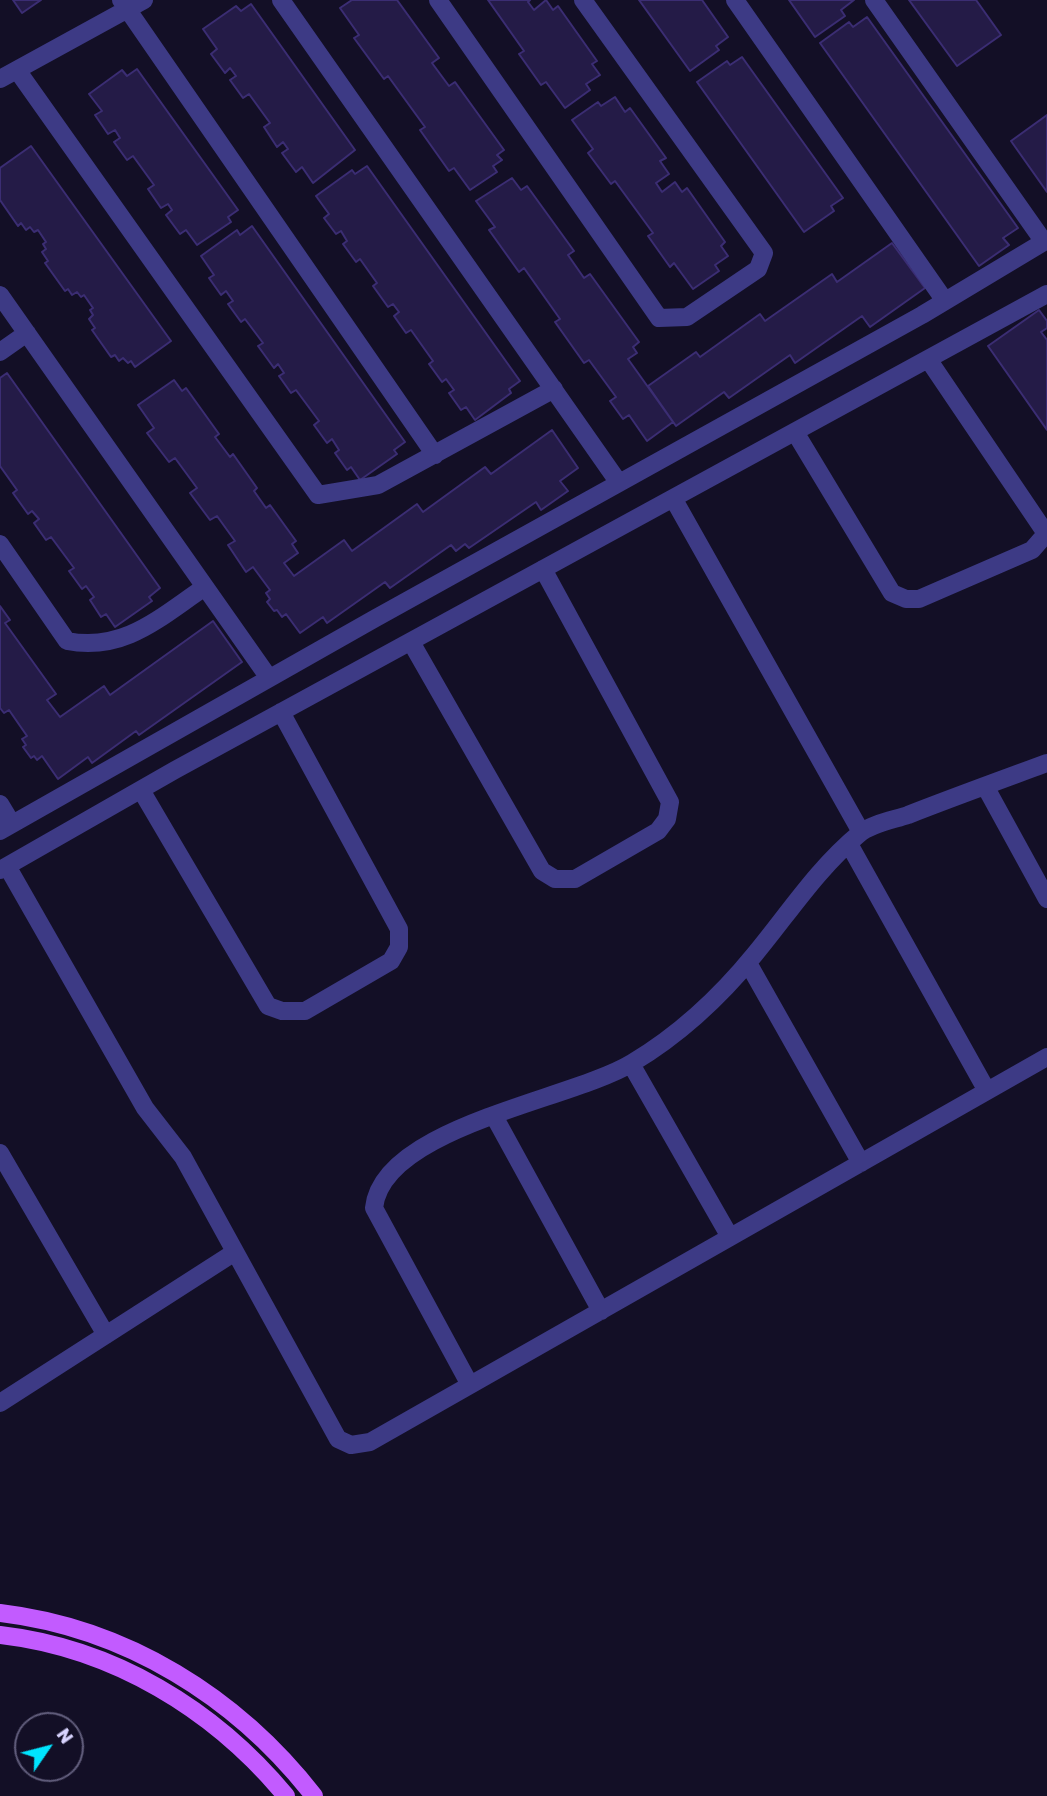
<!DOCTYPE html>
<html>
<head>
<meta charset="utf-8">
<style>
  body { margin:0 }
  #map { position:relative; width:1047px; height:1796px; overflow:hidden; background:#130f26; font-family:Rubik,sans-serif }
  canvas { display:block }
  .north { position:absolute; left:14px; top:1712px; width:70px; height:70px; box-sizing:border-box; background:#130f26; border:2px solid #625e7d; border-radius:50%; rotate:55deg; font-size:19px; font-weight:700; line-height:28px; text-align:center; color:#d9d4ff }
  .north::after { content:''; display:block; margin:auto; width:24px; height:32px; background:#00e5ff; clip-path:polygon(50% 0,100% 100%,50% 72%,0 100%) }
</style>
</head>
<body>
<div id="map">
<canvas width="1047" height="1796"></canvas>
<div class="north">N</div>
</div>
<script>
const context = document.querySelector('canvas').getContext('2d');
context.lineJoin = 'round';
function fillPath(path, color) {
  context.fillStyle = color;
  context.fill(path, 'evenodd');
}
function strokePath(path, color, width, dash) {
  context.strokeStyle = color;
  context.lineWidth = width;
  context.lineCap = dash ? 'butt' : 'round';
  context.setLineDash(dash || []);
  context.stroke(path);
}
const building = new Path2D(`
  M13 0H41L22 13Z
  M352 0H397L439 58 432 63 449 86 455 82 504 150 497 155 502 160 493 166 497 172 470 190 454 168 449 171 420 130 425 127 388 76 384 79 354 38 359 35 340 8Z
  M488 0H530L528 2 534 10 546 0 553 10 558 6 597 61 592 64 600 75 586 84 590 90 565 108 546 82 541 85 519 54 524 51Z
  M639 0H702L728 37 716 46 719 50 690 71Z
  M789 0H854L841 10 845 16 815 37Z
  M909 0H976L1001 35 957 66Z
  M251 4 355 150 313 183 302 167 296 172 282 153 288 149 283 142 277 147 264 127 270 123 249 94 243 98 230 80 236 76 230 68 225 73 211 54 217 49 203 29 236 6 241 11Z
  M867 17 1018 228 1003 238 1009 245 979 266 820 43 849 22 853 27Z
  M742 57 843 198 831 206 834 211 804 232 697 82 727 61 730 65Z
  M137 69 238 210 228 217 231 222 197 245 186 230 180 234 166 215 172 210 168 204 161 208 148 189 154 185 133 156 127 160 114 142 120 138 115 130 108 134 95 115 102 111 89 94 122 70 127 76Z
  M615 97 625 112 630 108 666 158 660 161 669 174 656 183 662 192 675 182 682 192 687 188 725 242 721 246 728 256 715 265 719 271 693 289 674 263 670 267 648 236 653 233 615 181 611 184 588 153 593 149 572 120 598 102 601 106Z
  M1047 115V192L1011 141Z
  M31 146 171 341 135 367 131 361 128 363 123 358 119 361 115 355 111 357 92 330 95 328 89 319 93 315 90 310 93 308 84 295 81 297 77 292 72 295 68 289 65 291 45 263 48 261 42 252 46 249 43 244 46 242 38 230 34 232 30 227 26 230 21 223 18 226 0 200V168Z
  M367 166 520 381 509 389 511 393 475 420 466 407 461 410 449 393 454 390 446 379 442 382 429 364 433 361 411 330 406 333 394 316 399 312 393 304 388 307 373 286 377 283 360 259 356 262 343 244 347 241 341 231 336 234 324 218 329 214 316 196 352 170 355 174Z
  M512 178 521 190 527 186 574 251 568 255 584 278 590 274 639 342 633 347 637 353 628 359 673 422 647 441 629 415 623 419 610 401 616 397 589 360 584 363 555 322 560 319 524 268 519 272 489 230 495 227 476 201Z
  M252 226 405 442 394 450 397 454 360 480 351 467 347 470 335 453 339 450 332 439 327 443 314 425 319 421 296 390 291 393 279 376 284 373 278 364 274 368 258 346 263 343 245 319 241 322 228 304 233 301 226 291 221 295 209 278 214 275 201 256 237 230 240 235Z
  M892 243 925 288 870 327 862 316 795 363 790 355 729 398 724 392 676 426 648 386 696 352 700 357 760 314 765 321 832 274 837 282Z
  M1039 310 1047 321V328L1041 332 1047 340V430L988 346Z
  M7 373 160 588 149 597 152 601 115 627 106 614 101 617 90 600 94 597 86 586 82 589 69 571 74 568 51 537 46 540 34 523 39 519 32 511 28 514 13 493 17 490 0 466V378Z
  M174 380 182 391 186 388 219 434 215 437 230 457 233 454 257 488 254 491 266 508 270 505 296 541 292 544 298 553 284 563 294 576 344 540 352 551 417 504 423 512 485 467 491 474 552 430 578 468 560 481 568 491 541 510 536 502 469 548 465 544 456 551 451 545 390 588 385 582 327 623 323 617 300 633 286 614 282 617 277 610 274 611 267 602 270 599 266 593 270 590 253 567 246 572 228 545 235 541 217 516 210 520 190 493 197 488 175 458 169 462 147 433 154 428 138 405Z
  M0 606 10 620 5 623 56 694 47 700 60 717 104 686 110 695 213 621 242 662 139 735 136 731 92 763 88 757 58 779 42 756 37 760 34 756 31 758 23 747 26 745 22 739 27 736 9 710 4 713 0 708Z`);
fillPath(building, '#241b47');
strokePath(building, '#3b2d73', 2);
strokePath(new Path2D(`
  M121 0 435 455
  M281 0 619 483
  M438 0 659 318 687 317 758 269 764 253 583 0
  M735 0 945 301
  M874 0 1044 242
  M17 70 318 495 378 485 554 389
  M0 79 144 0
  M0 295 269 678
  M0 352 27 333
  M928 359 1047 535
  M795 432 892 593 906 599H919L1032 550 1046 534
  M673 498 861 832
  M0 544 67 641C125 652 160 617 205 587
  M411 642 542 871 555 879H575L658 831 667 819 670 802 543 569
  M985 786 1047 899
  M141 790 268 1006 282 1011H305L391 961 399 947V929L281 712
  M0 804 12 824
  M0 831 374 619 922 315 1047 240
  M849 844 987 1091
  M7 866 145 1108 183 1157 338 1439 351 1445 370 1442 1047 1057
  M0 870 175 770 1047 294
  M748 963 861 1163
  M631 1064 730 1237
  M494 1116 601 1311
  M0 1153 106 1335
  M470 1385 374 1208C382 1127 571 1100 632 1063 679 1035 720 997 755 954 789 913 817 869 859 834 871 824 893 820 908 815 954 797 1001 780 1047 763
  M0 1403 235 1252`), '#3d3a85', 18);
strokePath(new Path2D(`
  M0 1613C126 1628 237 1697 314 1796
  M0 1635C113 1648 214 1709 286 1796`), '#c25bff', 18);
</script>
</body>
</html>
